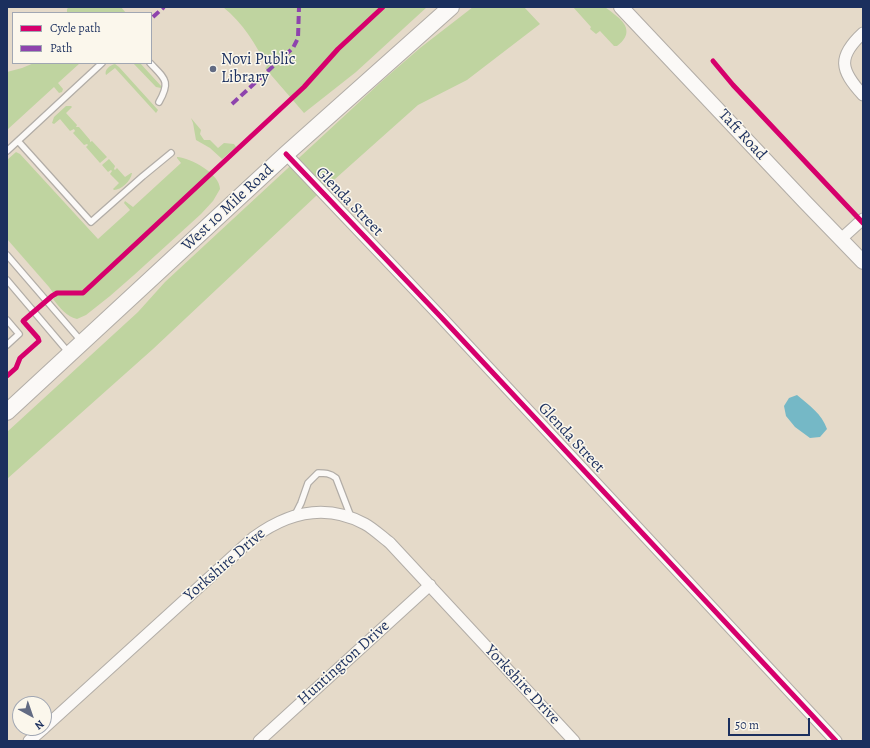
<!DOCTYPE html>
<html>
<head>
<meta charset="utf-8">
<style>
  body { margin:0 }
  #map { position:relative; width:870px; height:748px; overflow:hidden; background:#e5dac9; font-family:Alegreya,serif }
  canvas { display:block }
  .frame { position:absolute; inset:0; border:8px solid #1b2f5e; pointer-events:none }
  .legend { position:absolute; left:12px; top:12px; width:140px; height:52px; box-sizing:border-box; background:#fbf7ec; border:1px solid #a1a7b3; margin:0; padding:5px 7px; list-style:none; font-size:12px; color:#1b2f5e }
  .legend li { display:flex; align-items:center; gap:8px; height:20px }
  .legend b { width:20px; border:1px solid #a1a7b3 }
  .north { position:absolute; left:12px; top:696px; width:40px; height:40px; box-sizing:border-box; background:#fbf7ec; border:1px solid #a1a7b3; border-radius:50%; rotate:140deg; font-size:11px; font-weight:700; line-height:16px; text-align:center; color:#1b2f5e }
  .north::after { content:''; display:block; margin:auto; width:14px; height:18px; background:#626b83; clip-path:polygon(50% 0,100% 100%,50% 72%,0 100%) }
  .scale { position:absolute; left:728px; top:718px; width:82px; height:18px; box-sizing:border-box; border:2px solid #1b2f5e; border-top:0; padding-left:5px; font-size:12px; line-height:14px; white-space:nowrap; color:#1b2f5e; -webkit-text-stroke:3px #fbf7ec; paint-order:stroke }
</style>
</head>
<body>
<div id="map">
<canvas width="870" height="748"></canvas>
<div class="frame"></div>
<ul class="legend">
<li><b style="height:5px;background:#d6006c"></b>Cycle path</li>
<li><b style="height:5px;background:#8e44ad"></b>Path</li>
</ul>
<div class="north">N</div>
<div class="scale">50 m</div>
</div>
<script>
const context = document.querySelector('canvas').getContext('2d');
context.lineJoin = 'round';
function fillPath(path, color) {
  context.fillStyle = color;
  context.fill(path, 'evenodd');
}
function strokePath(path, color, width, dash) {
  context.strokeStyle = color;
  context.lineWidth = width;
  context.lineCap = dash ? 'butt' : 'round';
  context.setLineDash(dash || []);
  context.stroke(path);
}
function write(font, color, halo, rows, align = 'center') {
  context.font = font + ' Alegreya,serif';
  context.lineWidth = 3;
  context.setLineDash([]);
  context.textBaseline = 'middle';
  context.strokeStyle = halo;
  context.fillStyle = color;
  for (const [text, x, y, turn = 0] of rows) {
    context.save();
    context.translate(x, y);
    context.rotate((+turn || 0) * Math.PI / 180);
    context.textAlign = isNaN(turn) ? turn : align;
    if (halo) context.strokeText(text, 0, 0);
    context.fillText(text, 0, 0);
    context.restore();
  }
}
fillPath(new Path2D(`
  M69 7 107 8 121 7 126 13H67V9Z
  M223 7H427L356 72 304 113 265 68 267 67C256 44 243 23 223 7Z
  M473 7H524L540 24 467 80 418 105 316 196 153 349 7 479V432L138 312 165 282 382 81 420 48Z
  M573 7C582 7 594 5 604 7 607 8 612 12 614 14 628 24 632 35 617 46H614L600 31 596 34 590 29 591 27Z
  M34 63H80L58 83 63 89 62 92 59 93 54 87 7 130V72L22 68Z
  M133 63H140L162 87 161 88 156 87Z
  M115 64 119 67 158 110 156 113 115 68 106 75C104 70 110 65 115 64Z
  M66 106H71L72 107 66 113 77 125 76 127H79L90 140V142L92 141 107 157 100 163 86 147 88 145 87 144 84 145 73 133 75 131 74 129 70 131 60 119 54 124 52 123 54 117Z
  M191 118 201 130 200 134 204 140H210L218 148 224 143 234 144 236 147 222 159 210 148 196 140 193 123Z
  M16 152 20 154 98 239 130 210 124 203 125 201 133 207 181 163 177 158V157C191 158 220 174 220 189L213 201 201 214 134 275 110 296 86 315 77 319C66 316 60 308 53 299L56 297 49 287 7 239V160Z
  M109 159 115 166 114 169 115 170 117 168 125 177 131 173H132C131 181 121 190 114 190L113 189 119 183 110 174 112 171 111 170 108 172 102 165Z`), '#bfd4a0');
fillPath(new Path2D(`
  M797 395C809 405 822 414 827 429L820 437 810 438 795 427 786 416 784 406 789 398Z`), '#75b8c6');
const service = new Path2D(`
  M150 63C165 79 171 81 159 102
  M18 141 91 222 143 176 171 153
  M7 151 102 63
  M7 255 82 342
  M7 280 69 353
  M7 320 19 334 7 345
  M295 515 301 503 308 483 318 473C325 473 330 473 336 478L351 517`);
const minor = new Path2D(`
  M863 33C837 57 840 70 863 95
  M286 154 440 316 836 741
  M841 239 863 219
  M44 728 253 538C288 512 326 503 365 524 374 529 382 537 390 543L574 741
  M29 741 44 728
  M259 741 430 585`);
const tertiary = new Path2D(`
  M621 7 805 202 863 262`);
const secondary = new Path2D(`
  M7 412 286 154 451 7`);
strokePath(service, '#b2ada7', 8);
strokePath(minor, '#b2ada7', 13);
strokePath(tertiary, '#b2ada7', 16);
strokePath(secondary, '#b2ada7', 18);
strokePath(service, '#fbf9f7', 5.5);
strokePath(minor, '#fbf9f7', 11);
strokePath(tertiary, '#fbf9f7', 14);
strokePath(secondary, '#fbf9f7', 16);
strokePath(new Path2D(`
  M153 17 164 7
  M232 104 293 48 298 38 299 7`), '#8e44ad', 4, [8, 4]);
strokePath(new Path2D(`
  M713 61 733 85 863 223
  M286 154 440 316 836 741
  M7 376 16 368 20 358 39 341 38 338 23 321 52 296 57 293H83L304 87 338 49 383 7`), '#d6006c', 5);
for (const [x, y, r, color] of [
  [213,69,4,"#626b83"]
]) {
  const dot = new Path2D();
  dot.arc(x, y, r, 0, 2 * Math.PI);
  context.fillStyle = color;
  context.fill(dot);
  strokePath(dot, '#fbf7ec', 1.5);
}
write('16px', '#1b2f5e', '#fbf7ec', [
  ["Novi Public",221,60],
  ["Library",221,78]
], 'left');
write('16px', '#1b2f5e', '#fbf7ec', [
  ["Taft Road",742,135,47],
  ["Glenda Street",349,202,46],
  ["West 10 Mile Road",228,208,-43],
  ["Glenda Street",571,438,47],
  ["Yorkshire Drive",225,565,-41],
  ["Huntington Drive",344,663,-42],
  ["Yorkshire Drive",522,685,47]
]);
</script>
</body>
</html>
